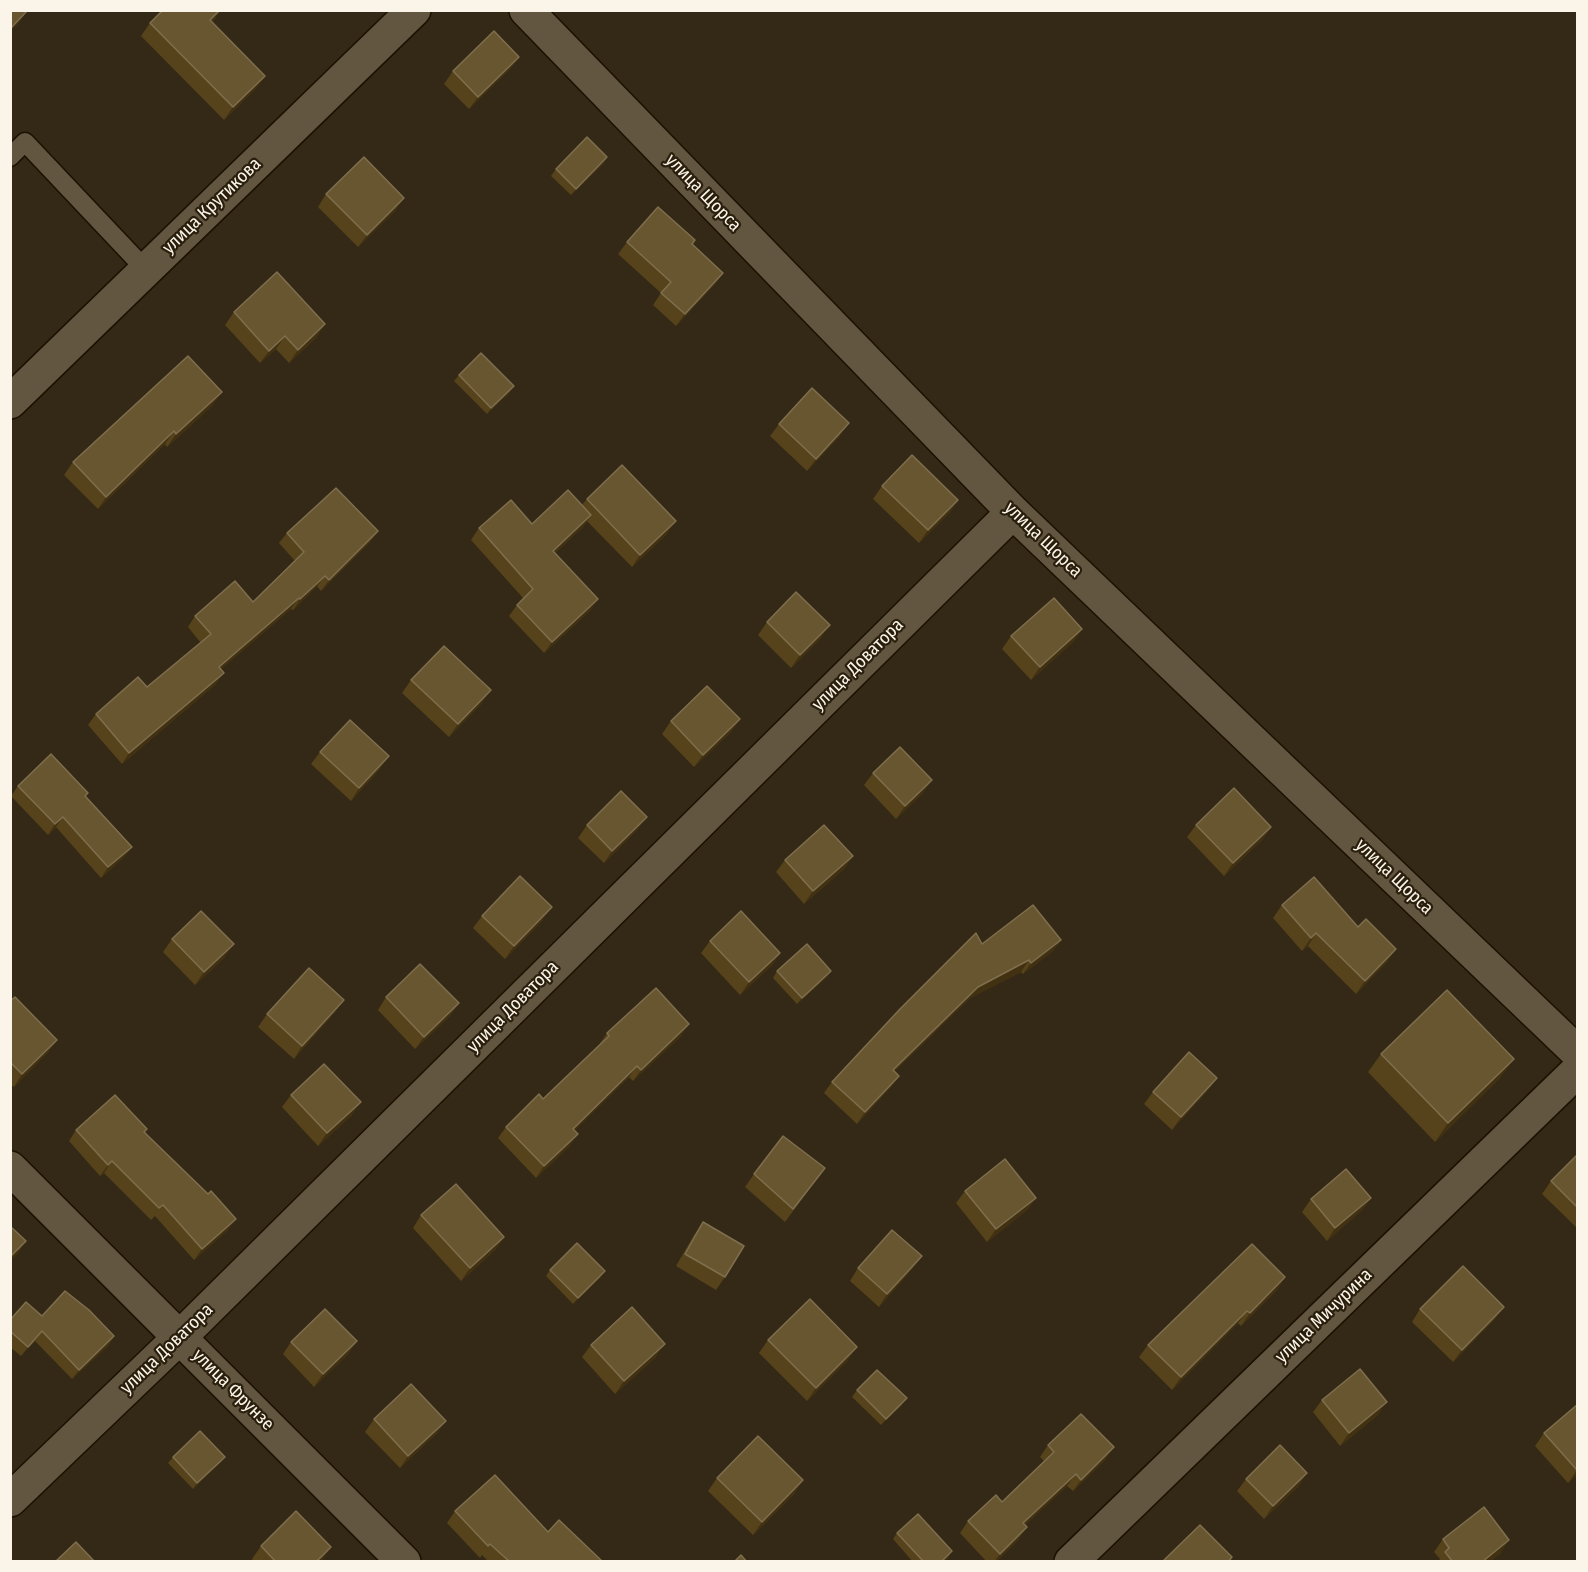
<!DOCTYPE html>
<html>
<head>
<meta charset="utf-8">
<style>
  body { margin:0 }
  #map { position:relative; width:1588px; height:1572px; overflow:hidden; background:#342916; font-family:"Fira Sans Condensed",sans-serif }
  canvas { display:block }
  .frame { position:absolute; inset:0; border:12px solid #fbf4e8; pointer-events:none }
</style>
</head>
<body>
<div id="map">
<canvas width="1588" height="1572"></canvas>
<div class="frame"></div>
</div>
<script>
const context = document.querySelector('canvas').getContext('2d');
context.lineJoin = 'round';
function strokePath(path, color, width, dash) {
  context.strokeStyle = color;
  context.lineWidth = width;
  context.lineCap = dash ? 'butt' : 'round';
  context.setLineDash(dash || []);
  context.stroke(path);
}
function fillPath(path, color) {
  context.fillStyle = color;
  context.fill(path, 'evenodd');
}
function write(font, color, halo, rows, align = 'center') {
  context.font = font + ' "Fira Sans Condensed",sans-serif';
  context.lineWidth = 4.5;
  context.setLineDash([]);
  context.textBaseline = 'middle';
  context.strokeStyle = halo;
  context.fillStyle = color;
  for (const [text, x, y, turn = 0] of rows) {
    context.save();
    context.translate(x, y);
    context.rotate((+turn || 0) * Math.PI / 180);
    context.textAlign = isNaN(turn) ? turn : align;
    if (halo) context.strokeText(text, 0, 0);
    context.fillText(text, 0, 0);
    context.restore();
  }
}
const lane = new Path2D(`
  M10 157 25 142 146 270`);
const street = new Path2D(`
  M526 10 1013 512 1578 1053
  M10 402 414 10
  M10 1168 404 1562
  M10 1500 180 1337 1013 512
  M1071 1562 1578 1070`);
strokePath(lane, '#1b1101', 21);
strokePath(street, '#1b1101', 36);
strokePath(lane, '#625641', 18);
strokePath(street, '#625641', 33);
fillPath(new Path2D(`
  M216 18 212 22 265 76 256 88 224 120 141 36 150 23Z
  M519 57 510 69 469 109 444 84 453 71Z
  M607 157 603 164 571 195 551 176 556 169Z
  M326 194 396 210 358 247 318 207Z
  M627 242 692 245 723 273 714 285 676 326 653 305 661 293 618 254Z
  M234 312 317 337 289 363 276 349 260 363 225 325Z
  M459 375 514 386 509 393 487 414 454 381Z
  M213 405 167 447 165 444 98 509 64 475 73 462Z
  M779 424 840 436 807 471 770 436Z
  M882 486 958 500 950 512 919 543 873 499Z
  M587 499 667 534 632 567 587 521 583 527 555 553 591 610 544 653 509 616 517 605 523 598 471 540 479 528 532 524 582 505Z
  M378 531 370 542 321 591 317 586 293 610 291 609 221 669 216 684 122 764 88 725 96 714 147 687 201 643 188 627 195 616 253 602 295 561 279 543 287 533Z
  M767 622 821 638 791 668 758 635Z
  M1082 629 1073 642 1031 680 1002 649 1011 636Z
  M411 680 482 703 449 737 402 693Z
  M740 719 731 732 694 767 662 734 671 721Z
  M320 752 380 769 351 801 311 764Z
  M873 773 923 793 896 819 864 785Z
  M18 786 86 796 132 847 124 857 101 878 56 827 48 835 11 796Z
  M587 825 638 829 604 863 578 838Z
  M1196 825 1271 827 1262 840 1224 876 1187 837Z
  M853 856 844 869 804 904 776 872 785 860Z
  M1282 905 1388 961 1356 994 1308 946 1302 951 1273 918Z
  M482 916 543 920 505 959 473 928Z
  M172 939 225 957 195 985 163 952Z
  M1061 940 1053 951 1023 974 1021 972 970 998 894 1072 899 1076 891 1087 857 1124 824 1093 832 1082 982 944Z
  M710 941 780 953 772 965 740 995 701 953Z
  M777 971H831L827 977 797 1004 773 978Z
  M386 997 459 1003 450 1016 415 1049 378 1010Z
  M10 1001 57 1040 48 1052 14 1087 10 1084Z
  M335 1012 294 1059 258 1027 267 1014Z
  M607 1033 681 1036 633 1081 629 1077 574 1131 570 1146 536 1178 498 1138 506 1127 543 1099 599 1045Z
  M1381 1054 1501 1077 1435 1142 1368 1072Z
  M1217 1078 1208 1090 1172 1130 1144 1104 1153 1092Z
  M291 1095 352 1115 318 1146 282 1107Z
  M76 1130 145 1132 228 1230 194 1260 155 1216 151 1220 104 1173 100 1176 69 1141Z
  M1578 1154V1229L1542 1194 1551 1181Z
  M825 1168 785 1222 745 1187 754 1174Z
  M965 1191 1036 1198 1027 1210 987 1242 956 1203Z
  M1371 1198 1362 1210 1327 1241 1302 1212 1311 1199Z
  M421 1215 504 1237 496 1249 461 1281 413 1228Z
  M703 1222 725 1277 716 1290 676 1266 694 1235Z
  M858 1268H913L879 1307 850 1281Z
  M550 1270 605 1271 600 1278 573 1304 546 1276Z
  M1285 1277 1277 1290 1241 1326 1238 1323 1172 1390 1139 1357 1148 1345Z
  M1504 1307 1495 1319 1453 1362 1412 1322 1420 1309Z
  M42 1316 114 1336 108 1346 72 1379 35 1341 21 1356 10 1347V1320Z
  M768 1340 848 1360 807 1401 759 1353Z
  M357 1341 348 1354 314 1387 283 1354 291 1342Z
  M591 1345 656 1357 615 1394 582 1357Z
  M857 1390 902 1405 881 1425 852 1397Z
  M1322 1400 1378 1415 1340 1446 1313 1412Z
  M1578 1404V1474L1568 1483 1535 1446 1544 1433Z
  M374 1419 446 1421 437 1433 400 1468 365 1432Z
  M1048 1445 1106 1459 1073 1491 1067 1486 1025 1525 1019 1539 996 1562H987L960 1533 968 1521 1002 1502 1044 1461 1040 1457Z
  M173 1457H225L220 1463 193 1489 168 1463Z
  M717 1478 795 1493 753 1535 708 1491Z
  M1246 1479 1299 1486 1264 1519 1237 1491Z
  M455 1511 548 1532 603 1562H489L482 1555 480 1558 447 1523Z
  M897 1533 948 1558 943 1562H913L893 1539Z
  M1443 1539 1501 1553 1489 1562H1438L1440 1559 1434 1552Z
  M261 1546 323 1559 321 1562H254L252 1559Z`), '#56431b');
fillPath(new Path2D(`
  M220 10H221L216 18 201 32 210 20Z
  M27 11 18 24 10 32V29Z
  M519 57 510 69 469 109 478 97Z
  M265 76 256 88 224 120 233 107Z
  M607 157 603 164 571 195 576 189Z
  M404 198 396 210 358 247 367 235Z
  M723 273 714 285 676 326 685 314Z
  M325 324 317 337 289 363 298 350Z
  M285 336 276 349 260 363 269 351Z
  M514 386 509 393 487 414 491 408Z
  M222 392 213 405 167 447 176 434Z
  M849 423 840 436 807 471 816 459Z
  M174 431 165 444 98 509 106 497Z
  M958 500 950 512 919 543 928 530Z
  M591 515 583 527 545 562 553 551Z
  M676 521 667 534 632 567 640 555Z
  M378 531 370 542 321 591 329 580Z
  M325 576 317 586 293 610 300 599Z
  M299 598 291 609 211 678 219 667Z
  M598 599 591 610 544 653 552 642Z
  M830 625 821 638 791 668 800 655Z
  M1082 629 1073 642 1031 680 1040 667Z
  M224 673 216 684 122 764 129 753Z
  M491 690 482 703 449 737 458 724Z
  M740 719 731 732 694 767 703 755Z
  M389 756 380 769 351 801 359 788Z
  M932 780 923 793 896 819 905 806Z
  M63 817 56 827 48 835 55 824Z
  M647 817 638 829 604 863 612 851Z
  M1271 827 1262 840 1224 876 1233 863Z
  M132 847 124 857 101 878 108 867Z
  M853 856 844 869 804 904 813 891Z
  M552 907 543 920 505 959 514 946Z
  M1316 933 1308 946 1302 951 1311 938Z
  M1061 940 1053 951 1023 974 1031 963Z
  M234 944 225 957 195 985 204 972Z
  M1396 949 1388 961 1356 994 1365 981Z
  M780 953 772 965 740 995 749 982Z
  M1029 960 1021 972 970 998 885 1081 893 1070 978 987Z
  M831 971 827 977 797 1004 802 998Z
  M344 1000 335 1012 294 1059 302 1046Z
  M459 1003 450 1016 415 1049 424 1037Z
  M689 1024 681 1036 633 1081 641 1070Z
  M57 1040 48 1052 14 1087 22 1074Z
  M1514 1059 1501 1077 1435 1142 1448 1123Z
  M637 1066 629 1077 564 1141 573 1129Z
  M899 1076 891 1087 857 1124 865 1112Z
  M1217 1078 1208 1090 1172 1130 1181 1117Z
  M361 1102 352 1115 318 1146 327 1133Z
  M578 1134 570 1146 536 1178 544 1166Z
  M112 1161 104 1173 100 1176 108 1165Z
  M1036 1198 1027 1210 987 1242 996 1229Z
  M1371 1198 1362 1210 1327 1241 1335 1228Z
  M236 1219 228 1230 194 1260 202 1249Z
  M504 1237 496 1249 461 1281 470 1268Z
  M26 1241 18 1254 10 1261V1257Z
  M922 1256 913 1268 879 1307 887 1294Z
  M605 1271 600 1278 573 1304 578 1298Z
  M1285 1277 1277 1290 1241 1326 1250 1313Z
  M1504 1307 1495 1319 1453 1362 1462 1350Z
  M1247 1311 1238 1323 1172 1390 1181 1377Z
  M42 1331 35 1341 21 1356 28 1347Z
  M114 1336 108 1346 72 1379 79 1370Z
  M357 1341 348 1354 314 1387 323 1374Z
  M665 1344 656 1357 615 1394 624 1381Z
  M857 1347 848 1360 807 1401 816 1388Z
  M907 1398 902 1405 881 1425 886 1419Z
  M1387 1402 1378 1415 1340 1446 1349 1433Z
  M446 1421 437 1433 400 1468 408 1456Z
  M1114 1447 1106 1459 1073 1491 1081 1480Z
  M225 1457 220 1463 193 1489 197 1483Z
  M1578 1469V1474L1568 1483Z
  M1307 1473 1299 1486 1264 1519 1273 1506Z
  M1076 1474 1067 1486 1015 1535 1023 1523Z
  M803 1480 795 1493 753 1535 762 1522Z
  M1027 1527 1019 1539 996 1562H994L1000 1554Z
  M1509 1540 1501 1553 1489 1562H1482Z
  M331 1547 321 1562H316Z
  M952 1551 948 1558 943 1562H941Z`), '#413110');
const building = new Path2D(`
  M10 10H26L27 11 10 29Z
  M163 10H220L210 20 265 76 233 107 150 23Z
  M494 31 519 57 478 97 453 71Z
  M587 137 607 157 576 189 556 169Z
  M364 157 404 198 367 235 326 194Z
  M658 207 695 240 692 244 723 273 685 314 661 293 671 282 627 242Z
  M277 272 325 324 298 350 285 336 269 351 234 312Z
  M481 353 514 386 491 408 459 375Z
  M188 356 222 392 176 434 174 431 106 497 73 462Z
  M812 388 849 423 816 459 779 424Z
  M912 455 958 500 928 530 882 486Z
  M622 465 676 521 640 555 587 499Z
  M336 488 378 531 329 580 325 576 300 599 299 598 219 667 224 673 129 753 96 714 138 677 147 687 211 634 195 616 235 581 253 602 304 552 287 533Z
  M568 490 591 515 553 551 598 599 552 642 517 605 533 589 479 528 511 500 532 524Z
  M796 592 830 625 800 655 767 622Z
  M1054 598 1082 629 1040 667 1011 636Z
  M444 646 491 690 458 724 411 680Z
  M707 686 740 719 703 755 671 721Z
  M350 720 389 756 359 788 320 752Z
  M900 747 932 780 905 806 873 773Z
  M51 754 88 793 85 796 132 847 108 867 63 817 55 824 18 786Z
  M1234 788 1271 827 1233 863 1196 825Z
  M621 791 647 817 612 851 587 825Z
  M824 825 853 856 813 891 785 860Z
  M520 876 552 907 514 946 482 916Z
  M1314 877 1358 927 1366 919 1396 949 1365 981 1316 933 1311 938 1282 905Z
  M1033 905 1061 940 1031 963 1029 960 978 987 893 1070 899 1076 865 1112 832 1082 900 1009 976 933 982 944Z
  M201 911 234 944 204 972 172 939Z
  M741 911 780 953 749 982 710 941Z
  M807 944 831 971 802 998 777 971Z
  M420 964 459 1003 424 1037 386 997Z
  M309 968 344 1000 302 1046 267 1014Z
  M656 988 689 1024 641 1070 637 1066 573 1129 578 1134 544 1166 506 1127 539 1094 543 1099 609 1036 607 1033Z
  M1447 990 1514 1059 1448 1123 1381 1054Z
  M15 997 57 1040 22 1074 10 1062V1001Z
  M1189 1052 1217 1078 1181 1117 1153 1092Z
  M324 1064 361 1102 327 1133 291 1095Z
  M115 1095 147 1129 144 1132 208 1194 211 1191 236 1219 202 1249 163 1205 159 1208 112 1161 108 1165 76 1130Z
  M783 1136 825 1168 793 1209 754 1174Z
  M1578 1154V1208L1551 1181Z
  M1005 1159 1036 1198 996 1229 965 1191Z
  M1346 1169 1371 1198 1335 1228 1311 1199Z
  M456 1184 504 1237 470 1268 421 1215Z
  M703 1222 744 1246 725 1277 685 1254Z
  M10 1226 26 1241 10 1257Z
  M892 1230 922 1256 887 1294 858 1268Z
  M577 1243 605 1271 578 1298 550 1270Z
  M1252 1244 1285 1277 1250 1313 1247 1311 1181 1377 1148 1345Z
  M1463 1266 1504 1307 1462 1350 1420 1309Z
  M65 1291 89 1310 114 1336 79 1370 42 1331 28 1347 10 1331V1320L26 1302 42 1316Z
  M810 1299 857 1347 816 1388 768 1340Z
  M632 1307 665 1344 624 1381 591 1345Z
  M325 1309 357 1341 323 1374 291 1342Z
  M1360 1369 1387 1402 1349 1433 1322 1400Z
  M877 1370 907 1398 886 1419 857 1390Z
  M411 1384 446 1421 408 1456 374 1419Z
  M1578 1404V1469L1577 1470 1544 1433Z
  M1081 1414 1114 1447 1081 1480 1076 1474 1023 1523 1027 1527 1000 1554 968 1521 996 1495 1002 1502 1054 1452 1048 1445Z
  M200 1431 225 1457 197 1483 173 1457Z
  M758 1436 803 1480 762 1522 717 1478Z
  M1280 1445 1307 1473 1273 1506 1246 1479Z
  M495 1475 548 1532 559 1520 603 1562H510L490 1544 488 1546 455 1511Z
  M1484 1507 1509 1540 1482 1562H1453L1445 1552 1449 1548 1443 1539Z
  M296 1511 331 1547 316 1562H276L261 1546Z
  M918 1514 952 1551 941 1562H924L897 1533Z
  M1200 1525 1232 1557 1228 1562H1162Z
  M76 1542 95 1562H55Z
  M741 1555 747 1562H734Z`);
fillPath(building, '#685631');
strokePath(building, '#7f6f4e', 1.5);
write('18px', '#fbf4e8', '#2a1f0c', [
  ["улица Щорса",703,193,46],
  ["улица Крутикова",212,206,-44],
  ["улица Щорса",1043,540,44],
  ["улица Доватора",858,665,-45],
  ["улица Щорса",1394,877,44],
  ["улица Доватора",513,1007,-45],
  ["улица Мичурина",1324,1316,-44],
  ["улица Доватора",167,1349,-44],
  ["улица Фрунзе",233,1390,45]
]);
</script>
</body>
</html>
